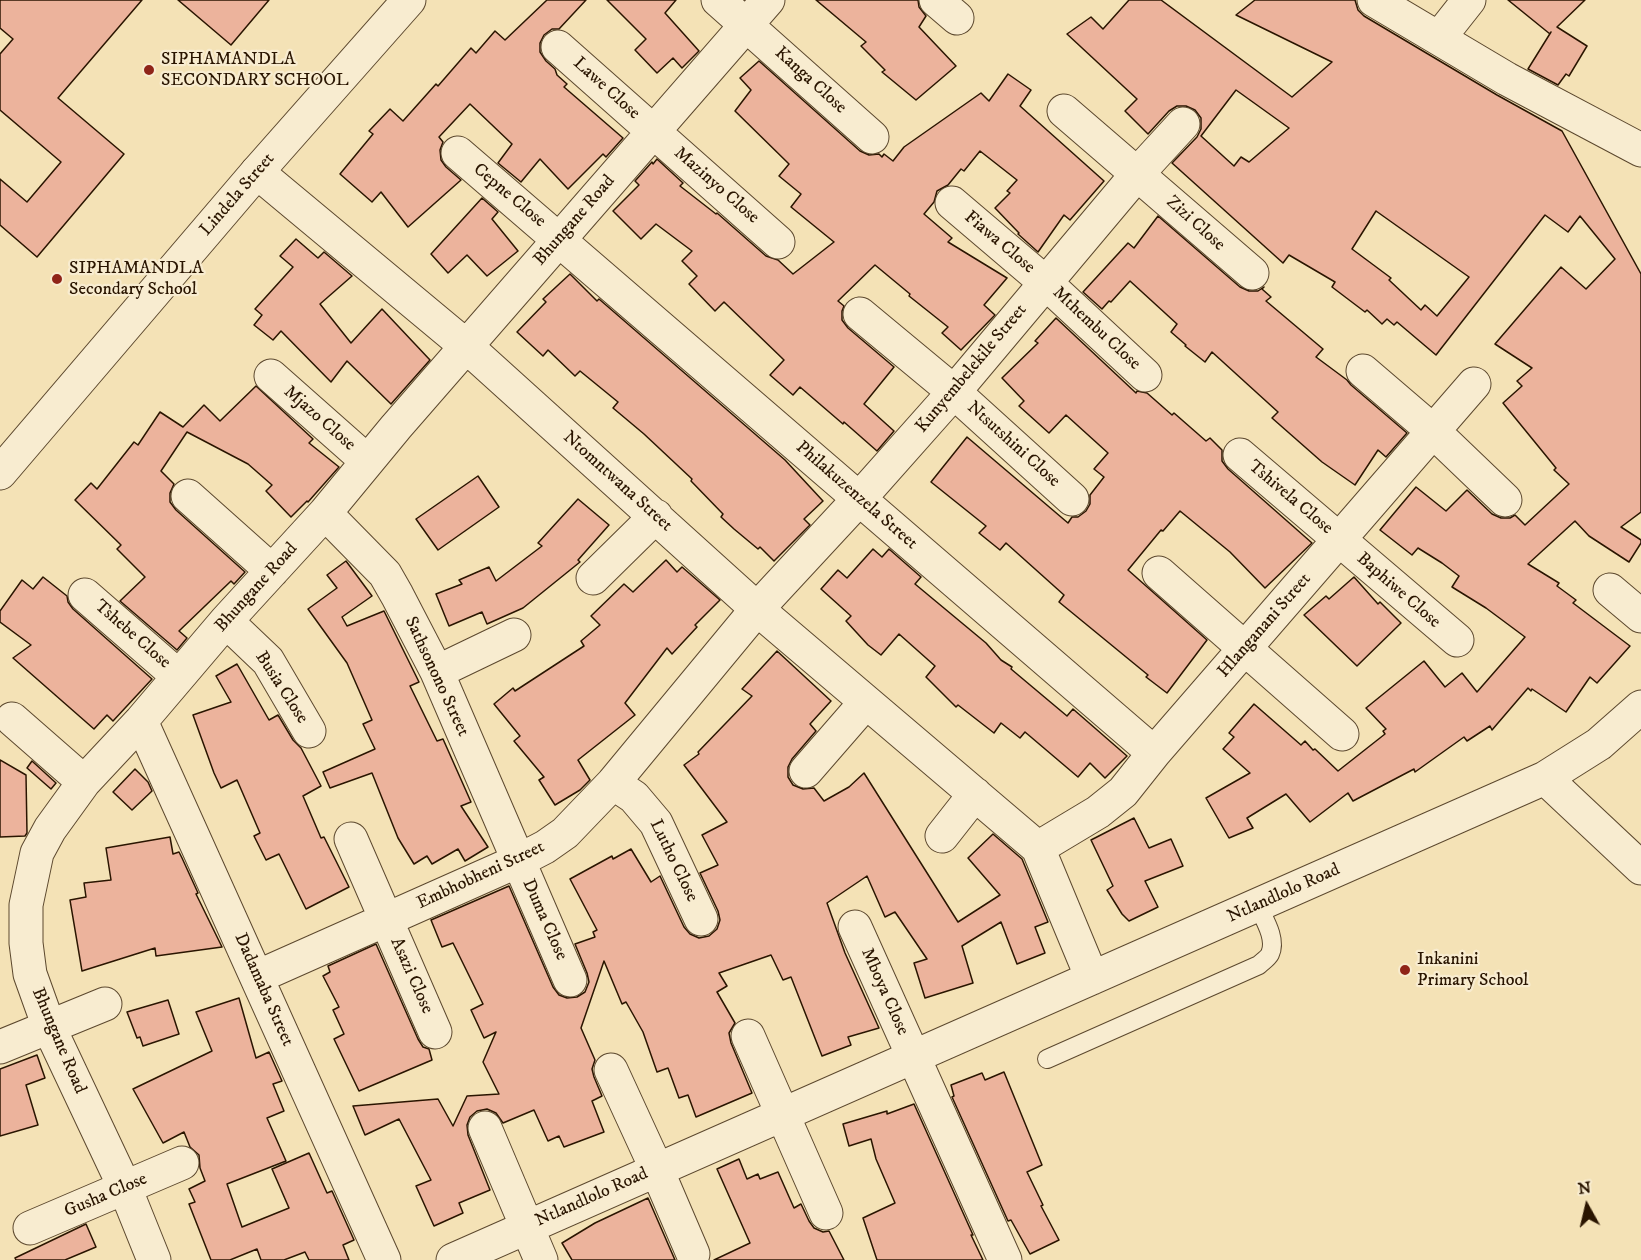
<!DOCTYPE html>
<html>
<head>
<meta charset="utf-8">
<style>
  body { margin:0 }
  #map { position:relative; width:1641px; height:1260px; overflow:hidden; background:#f4e2b6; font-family:"IM FELL DW Pica",serif }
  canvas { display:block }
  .north { position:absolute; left:1557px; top:1176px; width:60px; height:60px; -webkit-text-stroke:4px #f8ecd0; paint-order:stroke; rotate:352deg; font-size:16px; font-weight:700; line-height:24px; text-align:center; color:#2a1500 }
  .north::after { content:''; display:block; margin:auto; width:21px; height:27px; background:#2a1500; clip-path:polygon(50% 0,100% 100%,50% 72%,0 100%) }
</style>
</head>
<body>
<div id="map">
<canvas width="1641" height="1260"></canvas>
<div class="north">N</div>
</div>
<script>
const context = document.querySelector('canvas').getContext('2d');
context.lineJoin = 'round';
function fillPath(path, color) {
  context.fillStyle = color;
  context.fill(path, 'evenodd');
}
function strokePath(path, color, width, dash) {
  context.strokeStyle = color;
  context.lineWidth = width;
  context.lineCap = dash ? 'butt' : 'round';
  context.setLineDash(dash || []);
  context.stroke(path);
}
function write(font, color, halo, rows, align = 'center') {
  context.font = font + ' "IM FELL DW Pica",serif';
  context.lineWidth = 4.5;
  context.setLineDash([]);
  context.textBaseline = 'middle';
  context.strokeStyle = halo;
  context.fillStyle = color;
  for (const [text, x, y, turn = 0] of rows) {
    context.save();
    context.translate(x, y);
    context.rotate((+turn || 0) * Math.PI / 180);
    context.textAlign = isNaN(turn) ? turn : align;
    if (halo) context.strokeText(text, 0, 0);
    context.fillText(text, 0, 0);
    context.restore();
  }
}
const building = new Path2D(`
  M0 0H142L58 98 124 154 37 257 0 225V179L27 202 61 162 0 110V54L13 39 0 28Z
  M178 0H269L231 45Z
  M547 0H586L559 29H552L544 35 540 43V52L546 61 555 69 557 75 567 84 564 87 623 138 606 157 603 154 568 189 540 159 521 182 498 163 512 144 470 104 439 137 443 142 440 150 441 160 446 167 461 180 408 227 381 192 372 202 340 174 373 134 369 131 390 109 403 121 436 84 438 86 471 48 476 53 495 31 505 40Z
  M607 0H676L665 13 699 51 682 68 673 58 657 73 635 50 646 39Z
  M816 0H918L919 7 926 16 919 27 956 66 916 100 882 72 885 70 861 46 866 42Z
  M1129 0H1161L1292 97 1332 62 1236 15 1255 0H1355L1358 10 1364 16 1497 95 1562 131 1641 274V512L1621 527 1641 540V543L1629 562 1589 536 1575 521 1528 564 1559 583 1557 586 1576 600 1573 603 1630 646 1597 683 1590 677 1566 712 1532 689 1531 691 1528 688 1492 730 1490 726 1467 741 1464 737 1415 772 1414 769 1353 801 1348 793 1310 822 1286 794 1247 818 1253 828 1229 838 1206 798 1250 773 1223 749 1234 737 1229 733 1254 704 1301 745 1305 741 1313 750 1315 749 1338 771 1385 734 1383 731 1386 729 1366 708 1424 661 1445 687 1462 673 1477 692 1525 637 1486 608 1452 587 1459 576 1442 563 1418 548 1412 555 1380 530 1416 487 1446 511 1467 490 1492 514 1501 518H1510L1515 515 1525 525 1569 484 1554 470 1556 468 1503 403 1522 386 1517 381 1532 368 1495 344 1561 267 1586 289 1615 259 1580 216 1568 232 1545 215 1436 355 1397 322 1394 325 1387 319 1382 324 1367 310 1365 312 1332 287 1335 282 1289 255 1283 263 1172 163 1197 137 1201 129V118L1195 110 1186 106H1177L1169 111 1148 134 1125 111 1137 99 1067 34 1091 17 1103 29ZM1236 90 1289 128 1249 162 1241 157 1234 166 1201 136ZM1376 211 1469 277 1437 316 1425 305 1421 310 1389 280 1391 278 1352 249Z
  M1508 0H1585L1557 27 1587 46 1569 76 1566 74 1558 85 1528 69 1551 32 1550 34Z
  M759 61 860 151 869 155 879 154 882 157 884 154 893 161 904 147 981 93 989 101 1008 74 1031 90 1020 106 1104 181 1070 220 1064 215 1038 252 1018 234 1019 233 995 208 1010 193 1007 191 1017 180 980 151 964 171 961 169 948 185 937 191 934 202 924 214 952 238 948 242 1007 278 984 305 995 315 961 350 942 333 948 327 909 296 910 294 875 265 838 301 844 306 842 311V320L848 328 894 367 864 404 894 431 877 451 844 422 843 424 800 387 793 395 770 375 784 360 724 302 715 311 689 284 697 276 682 261 692 251 656 224 641 239 613 211 639 185 635 181 652 162 653 164 657 159 683 183 680 186 716 214 717 213 766 256 778 260 793 274 834 242 791 207 801 194 779 176 789 164 735 111 751 90 740 78Z
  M482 198 498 212 492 219 518 251 487 276 467 255 448 273 431 254Z
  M1158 216 1240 287 1249 291H1258L1264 287 1262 289 1271 297 1266 301 1323 349 1316 357 1347 380 1351 385 1407 433 1386 457 1378 450 1355 485 1322 462 1272 418 1278 412 1212 352 1205 362 1185 346 1186 345 1171 332 1177 324 1130 281 1111 302 1109 301 1102 309 1083 292 1128 243 1134 248Z
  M296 239 318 258 324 252 352 276 320 304 351 343 382 309 430 360 391 404 347 361 331 382 281 331 273 340 254 325 262 315 255 309 293 267 280 256Z
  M570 274 597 301 599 299 785 460 823 501 804 519 810 525 774 561 760 547 758 549 734 529 721 517 723 514 691 481 692 479 644 434 613 408 618 402 580 371 575 376 548 350 543 356 517 332 546 302 543 299Z
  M1056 318 1136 393 1137 391 1147 393 1172 415 1174 413 1206 441 1210 438 1222 450V461L1228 469 1312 543 1265 588 1230 552 1180 511 1163 531 1161 530 1128 570 1207 640 1167 693 1146 677 1148 675 1059 602 1064 595 1006 543 1000 550 979 533 986 526 931 482 967 437 1068 523 1072 517H1078L1086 511 1090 504V495L1104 477 1094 469 1108 453 1066 415 1049 433 1019 406 1024 401 1002 378 1038 343 1035 341Z
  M256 386 313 439 309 443 339 467 308 502 307 501 291 517 266 491 272 485 248 464 187 432 161 471 174 484 170 493V502L176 510 245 572 234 584 231 581 179 631 187 638 177 650 120 601 145 577 117 549 121 545 75 500 91 483 97 489 134 442 138 445 160 412 183 427 204 405 220 421Z
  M478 476 499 507 438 550 416 519Z
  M578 499 609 525 578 560 580 562 523 608 487 624 482 612 449 626 436 594 462 584 459 580 489 567 496 581 542 546 538 543Z
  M873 549 882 557 889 549 921 577 915 584 986 643 1001 660 1012 667 1011 669 1067 716 1073 709 1127 756 1105 778 1090 763 1078 777 1025 732 1020 738 1001 723 994 733 958 705 956 707 926 677 935 666 899 634 881 655 868 645 846 621 851 616 821 589 838 570 847 578Z
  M666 560 677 572 682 567 720 600 695 625 697 627 672 654 667 648 625 703 635 715 578 760 590 780 580 790 555 805 539 780 544 777 514 741 520 736 494 704 513 688 515 691 584 646 581 641 600 625 591 616 624 584 633 592Z
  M346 561 372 596 342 617 347 626 384 611 419 682 410 686 437 741 443 739 471 802 461 806 488 847 465 861 458 849 432 864 427 856 414 864 398 838 372 773 330 788 323 772 375 749 363 724 372 720 347 663 308 609 337 588 327 575Z
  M43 577 67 596 68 602 73 609 152 679 113 721 107 715 94 729 13 658 31 645 0 622V611L22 580 33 589Z
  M1354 577 1378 604 1380 602 1401 623 1357 666 1304 615 1326 596 1329 599Z
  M777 651 831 701 810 724 816 731 792 759 788 767V777L793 785 803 789 814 788 824 801 849 787 864 773 958 922 1000 895 968 858 993 834 1022 859 1048 922 1035 927 1045 953 1017 964 1001 922 962 946 973 983 925 998 914 963 927 959 895 912 885 917 867 876 827 903 845 953 879 1028 848 1037 851 1045 822 1056 791 977 783 980 771 955 719 973 727 986 717 992 735 1023 729 1033 731 1043 752 1093 696 1117 688 1095 679 1098 668 1068 657 1072 643 1032 626 1002 622 1004 604 961 581 1028 595 1060 592 1069 594 1077 602 1096 592 1101 604 1132 564 1147 559 1136 548 1141 534 1110 503 1123 496 1113 487 1109 477 1111 470 1117 467 1125 468 1135 490 1190 459 1203 463 1213 434 1226 416 1186 431 1180 399 1119 365 1135 353 1106 438 1099 453 1126 467 1096 499 1094 483 1062 496 1032 484 1038 471 1010 483 1004 453 943 442 947 431 920 509 886 553 987 559 995 567 998 577 997 585 992 589 982 587 973 575 944 595 937 593 932 597 930 570 879 612 856 613 859 631 849 651 882 660 876 684 927 690 934 699 938 709 936 717 929 720 920 718 911 700 873 718 865 702 835 727 822 684 765 699 754 698 752 752 696 742 689Z
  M237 664 269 720 278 715 293 740 301 748 321 786 303 796 321 838 324 837 349 887 306 909 279 854 266 860 254 836 260 833 237 780 221 788 214 773 193 715 231 702 216 676Z
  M0 760 26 775 27 833 25 836 0 837Z
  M32 761 56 783 51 789 27 768Z
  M135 769 148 782 152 791 132 810 113 792Z
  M1134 818 1149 848 1171 839 1183 866 1145 881 1158 907 1129 921 1122 914 1107 890 1113 886 1091 840Z
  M170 837 173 854 179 852 182 858 198 893 196 894 222 947 156 956 155 948 82 971 70 900 86 897 84 883 111 880 106 848Z
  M376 944 418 1039 423 1047 429 1049 432 1060 359 1091 334 1039 344 1034 333 1010 339 1007 323 976 330 972 328 966Z
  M239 998 256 1058 269 1052 282 1081 273 1084 284 1111 267 1118 286 1161 227 1184 242 1227 289 1208 272 1169 309 1153 327 1193 332 1191 354 1240 343 1245 349 1260H309L305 1252 284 1260H261L257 1249 230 1260H211L189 1204 195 1202 189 1189 205 1181 200 1168 199 1155 190 1147 184 1132 163 1143 133 1089 212 1051 196 1012Z
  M168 1000 179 1034 143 1046 140 1037 137 1038 127 1012Z
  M37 1055 45 1078 26 1085 38 1125 0 1136V1069Z
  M1004 1072 1042 1165 1027 1172 1043 1205 1041 1206 1059 1240 1030 1254 1011 1220 1008 1221 952 1097 954 1096 951 1085 982 1073 985 1080Z
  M914 1104 973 1235H971L983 1260H877L863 1218 895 1203 876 1159 871 1139 849 1146 843 1124 887 1111V1114Z
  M739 1159 747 1179 758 1174 760 1179 778 1172 794 1208 801 1204 809 1221 814 1228 823 1232 829 1231 844 1260H714L750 1243 717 1169Z
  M648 1198 675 1260H572L562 1243 595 1223Z
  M86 1224 96 1247 65 1260H16L15 1258Z`);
fillPath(building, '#ecb39c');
strokePath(building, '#2a1500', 1.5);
const service = new Path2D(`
  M1047 1059 1259 965C1262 962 1268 958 1270 954 1277 939 1264 919 1258 906`);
const minor = new Path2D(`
  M718 0 872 137
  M936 0 957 18
  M1374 0 1507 79 1641 150
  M1439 38 1469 0
  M558 47 778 242
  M1064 111 1252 273
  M458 153 1154 753
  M257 172 466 346 757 609 1038 848 1092 978
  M952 203 1046 283 1145 375
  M860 314 954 392 1072 499
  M1363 371 1433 431 1505 500
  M271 376 367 461
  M1240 455 1457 640
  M188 496 272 571
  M325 513 385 574 397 595 437 672 570 980
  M1159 573 1342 734
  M593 578 656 516
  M1610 590 1641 616
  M85 595 178 676
  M226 621 268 661 309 731
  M437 672 514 635
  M12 719 84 782
  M141 721 384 1260
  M806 771 866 702
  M1545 778 1641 868
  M613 783 634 797 656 823 701 919
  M942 836 975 794
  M351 839 435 1032
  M1038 848 1098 812 1123 792 1154 753 1474 384
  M855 927 1005 1260
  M257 977 518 861 545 847 565 833 613 783 757 609 859 499 954 392 1138 173 1183 124
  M748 1036 826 1213
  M0 1047 105 1004
  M611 1070 657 1170 693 1254
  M485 1128 541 1260
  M30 1228 182 1163
  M154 1260 125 1188 49 1027 30 974 26 943V905L37 853 50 829 84 782 141 721 226 621 325 513 396 427 768 0
  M453 1260 1545 778 1599 744 1641 707`);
const tertiary = new Path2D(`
  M0 473 257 172 409 0`);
strokePath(service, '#5c482e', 20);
strokePath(minor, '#5c482e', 35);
strokePath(tertiary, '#5c482e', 35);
strokePath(service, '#f8ecd0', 18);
strokePath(minor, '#f8ecd0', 33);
strokePath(tertiary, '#f8ecd0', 33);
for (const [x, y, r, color] of [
  [149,70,6,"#8f2418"],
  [57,279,6,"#8f2418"],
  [1405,970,6,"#8f2418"]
]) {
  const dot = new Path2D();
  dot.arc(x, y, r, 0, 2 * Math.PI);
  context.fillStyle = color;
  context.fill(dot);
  strokePath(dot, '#f8ecd0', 2);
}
write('18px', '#2a1500', '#f8ecd0', [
  ["SIPHAMANDLA",161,60],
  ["SECONDARY SCHOOL",161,81],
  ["SIPHAMANDLA",69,269],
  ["Secondary School",69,290],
  ["Inkanini",1417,960],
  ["Primary School",1417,981]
], 'left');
write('18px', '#2a1500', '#f8ecd0', [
  ["Kanga Close",810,81,42],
  ["Lawe Close",606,89,42],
  ["Mazinyo Close",716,186,41],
  ["Lindela Street",238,195,-49],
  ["Cepne Close",509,196,40],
  ["Bhungane Road",575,221,-49],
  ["Zizi Close",1195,224,42],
  ["Fiawa Close",999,243,40],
  ["Mthembu Close",1096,329,43],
  ["Kunyembelekile Street",972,369,-50],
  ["Mjazo Close",319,419,41],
  ["Ntsutshini Close",1013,445,42],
  ["Ntomntwana Street",617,482,42],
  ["Philakuzenzela Street",856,496,41],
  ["Tshivela Close",1290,498,40],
  ["Bhungane Road",257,588,-48],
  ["Baphiwe Close",1398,591,41],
  ["Hlanganani Street",1265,626,-49],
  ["Tshebe Close",132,635,41],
  ["Sathsonono Street",436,677,65],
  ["Busia Close",281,688,57],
  ["Lutho Close",673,861,64],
  ["Embhobheni Street",481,876,-25],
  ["Ntlandlolo Road",1284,894,-24],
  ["Duma Close",544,920,66],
  ["Asazi Close",411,976,66],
  ["Dadamaba Street",263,990,66],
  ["Mboya Close",884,992,66],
  ["Bhungane Road",58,1041,67],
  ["Gusha Close",106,1196,-23],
  ["Ntlandlolo Road",592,1198,-24]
]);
</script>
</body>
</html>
